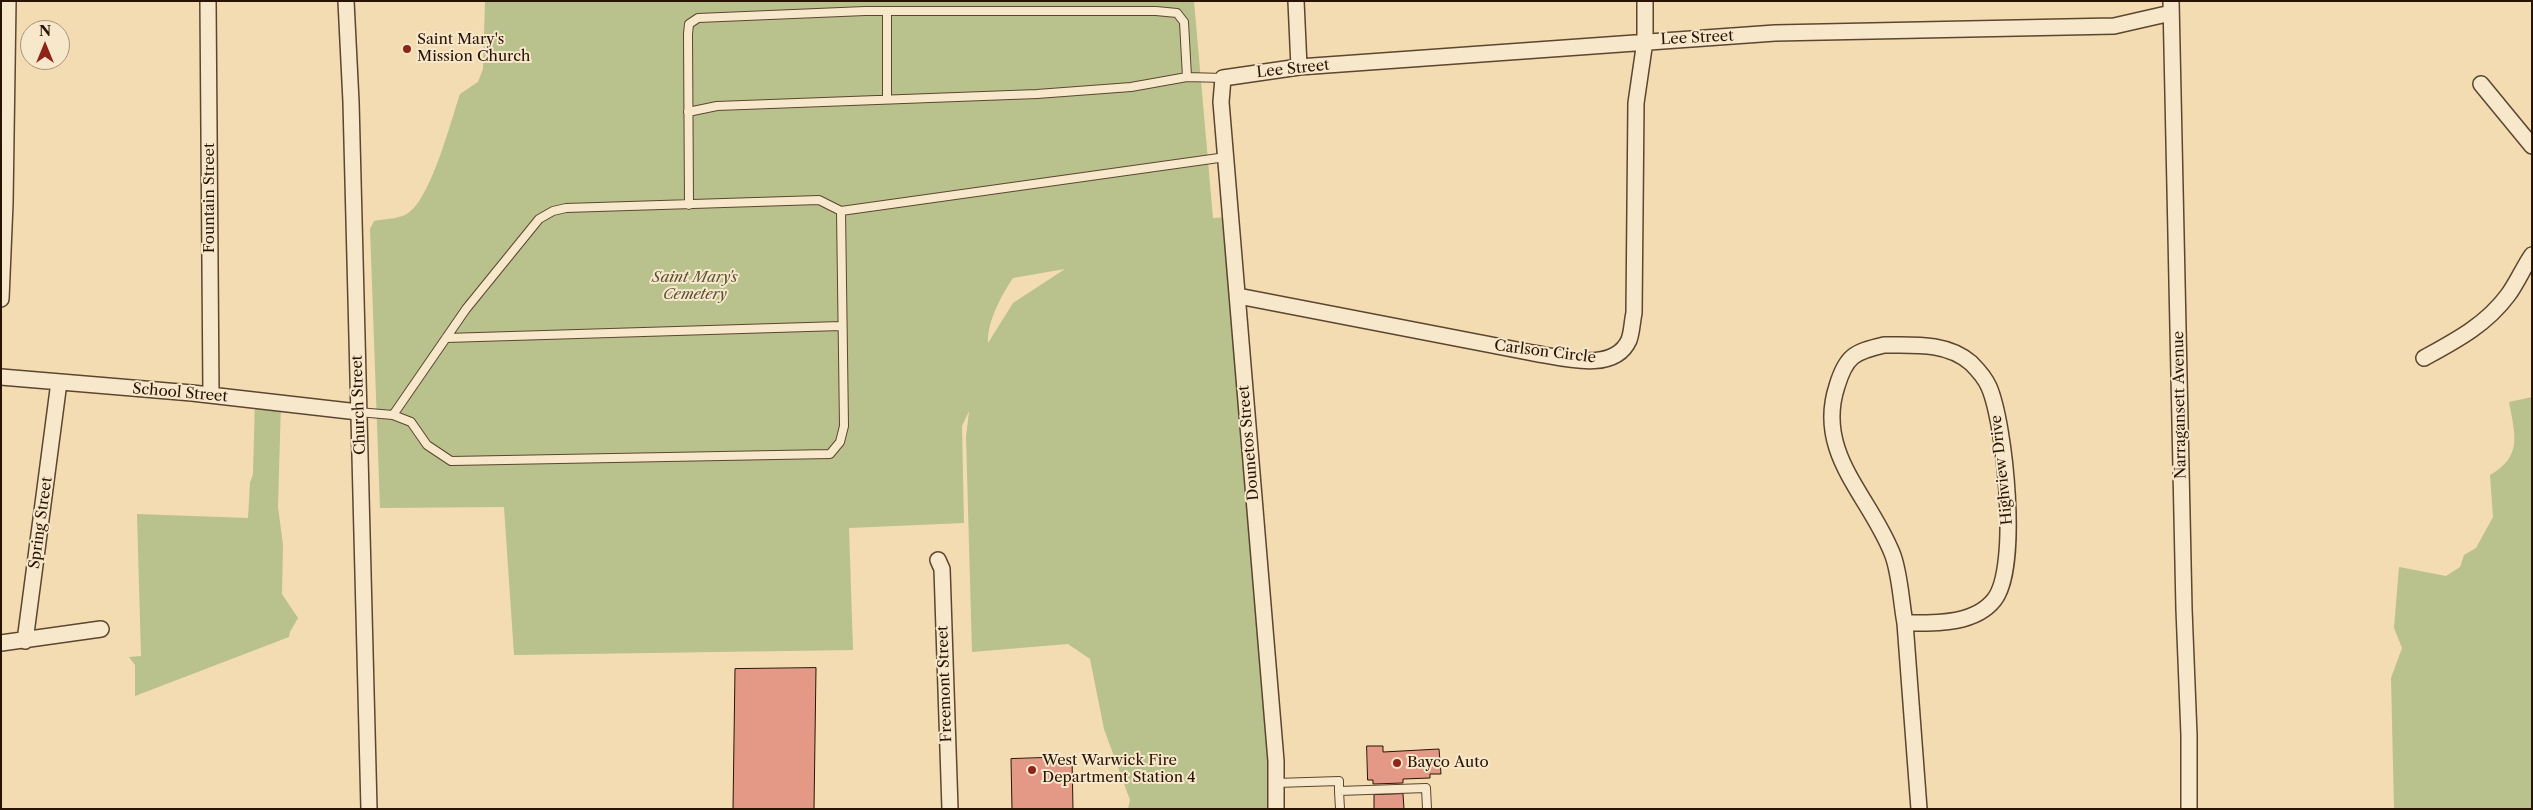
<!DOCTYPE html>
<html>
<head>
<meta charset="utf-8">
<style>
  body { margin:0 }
  #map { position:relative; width:2533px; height:810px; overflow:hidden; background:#f3dcb1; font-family:"Libre Caslon Text",serif }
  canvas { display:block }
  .frame { position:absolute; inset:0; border:2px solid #291404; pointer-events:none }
  .north { position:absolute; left:20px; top:20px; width:50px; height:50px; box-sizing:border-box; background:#f7e8cc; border:1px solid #a5937c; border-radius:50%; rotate:0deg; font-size:14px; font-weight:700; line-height:20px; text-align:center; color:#291404 }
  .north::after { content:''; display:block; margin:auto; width:18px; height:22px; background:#8f2418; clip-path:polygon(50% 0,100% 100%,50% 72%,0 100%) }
</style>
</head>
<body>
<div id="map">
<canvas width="2533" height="810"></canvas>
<div class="frame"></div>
<div class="north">N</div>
</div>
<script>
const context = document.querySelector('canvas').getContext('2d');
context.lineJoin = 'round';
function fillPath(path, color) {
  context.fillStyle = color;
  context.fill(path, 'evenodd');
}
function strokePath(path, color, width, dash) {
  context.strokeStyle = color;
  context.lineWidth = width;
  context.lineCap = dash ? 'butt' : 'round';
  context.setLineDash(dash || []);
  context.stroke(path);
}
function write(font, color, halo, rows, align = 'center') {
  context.font = font + ' "Libre Caslon Text",serif';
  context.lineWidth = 4;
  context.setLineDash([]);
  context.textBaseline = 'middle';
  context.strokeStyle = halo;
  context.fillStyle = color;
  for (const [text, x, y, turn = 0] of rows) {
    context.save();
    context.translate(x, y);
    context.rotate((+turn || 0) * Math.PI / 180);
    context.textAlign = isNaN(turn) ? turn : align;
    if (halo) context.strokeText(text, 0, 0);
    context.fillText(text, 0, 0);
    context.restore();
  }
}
fillPath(new Path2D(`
  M485 1H1194L1213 218 1230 217 1274 809H1128L1130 800 1104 729 1090 659 1068 644 972 652 966 437 969 411 962 426 964 523 849 528 853 650 514 655 504 507 380 508 370 229 374 221C384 219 396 219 405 215 430 204 451 120 460 94L478 82 483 69ZM1065 269 1013 303 988 343C987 322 1001 296 1013 278Z
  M2532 397V809H2394L2391 678 2402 648 2394 628 2399 567 2446 576 2460 567 2464 555 2476 548 2493 517 2490 475C2523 456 2515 435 2509 402Z
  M255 399 281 402 278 507 283 545 282 594 298 618 290 632 289 637 135 696V665L129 657 141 656 137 514 248 518 250 483 253 474Z`), '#b9c18d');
const building = new Path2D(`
  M816 668 814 809H733L735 669Z
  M1367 746H1383V752L1439 749 1441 774H1430V778L1403 779V783L1373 784V780H1368Z
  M1072 757 1073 809H1012L1011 759Z
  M1403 794 1404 809H1374V795Z`);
fillPath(building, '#e39985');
strokePath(building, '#291404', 1);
const lane = new Path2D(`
  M887 11V99
  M1187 77 1223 78
  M688 112 717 106 1037 94 1131 87 1187 77 1184 22 1177 13 1156 11H865L698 18 689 24 688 34 689 205
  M446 338 841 326
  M358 412 393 415 411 422 427 445 451 461 830 454 840 442 844 426 841 211
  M393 415 466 309 539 219 553 211 566 208 819 200 841 211 1226 157
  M1276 783 1339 781V791
  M1340 809 1339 791 1426 788 1427 809`);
const street = new Path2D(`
  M208 1 211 395
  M346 1 351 102 369 809
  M1296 1 1299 67
  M2171 1 2184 609 2189 735V809
  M2481 84 2532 146
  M1238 296 1533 353C1560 357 1614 374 1629 340 1632 332 1632 322 1634 313L1636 103 1645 41V1
  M1 299 5 203 8 1
  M1884 345C1913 345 1947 342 1971 363 1977 369 1986 380 1989 387 2005 424 2020 568 1994 600 1974 625 1934 623 1905 623 1901 602 1900 572 1892 553 1869 495 1815 453 1837 386 1846 356 1854 352 1884 345Z
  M2424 358C2455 341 2486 325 2508 295 2517 283 2523 268 2532 255
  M1 377 192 393 358 412
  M938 560 942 569 950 809
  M1905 623 1919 809
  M25 641 59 382
  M1 643 101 629
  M1276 809V761L1221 102 1223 78 1299 67 1775 33 2114 26 2171 13`);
strokePath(lane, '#5c462f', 10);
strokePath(street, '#5c462f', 18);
strokePath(lane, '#f7e8cc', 8);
strokePath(street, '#f7e8cc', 15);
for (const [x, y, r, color] of [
  [407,49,5,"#8f2418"],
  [1397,763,5,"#8f2418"],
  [1032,770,5,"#8f2418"]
]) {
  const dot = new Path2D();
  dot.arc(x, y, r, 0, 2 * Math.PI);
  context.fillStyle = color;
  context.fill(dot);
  strokePath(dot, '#f7e8cc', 2);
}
write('15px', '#291404', '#f7e8cc', [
  ["Lee Street",1697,38,-3],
  ["Lee Street",1293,69,-6],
  ["Fountain Street",210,198,-90],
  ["Carlson Circle",1545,352,7],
  ["School Street",180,393,5],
  ["Church Street",359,405,-92],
  ["Narragansett Avenue",2180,405,-91],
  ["Dounetos Street",1249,443,-95],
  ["Highview Drive",2002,470,-96],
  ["Spring Street",41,523,-82],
  ["Freemont Street",945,684,-92]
]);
write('15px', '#291404', '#f7e8cc', [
  ["Saint Mary's",417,40],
  ["Mission Church",417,57],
  ["West Warwick Fire",1042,761],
  ["Department Station 4",1042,778],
  ["Bayco Auto",1407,763]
], 'left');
write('italic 15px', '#5b5134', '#f7e8cc', [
  ["Saint Mary's",695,278],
  ["Cemetery",695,295]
]);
</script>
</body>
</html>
